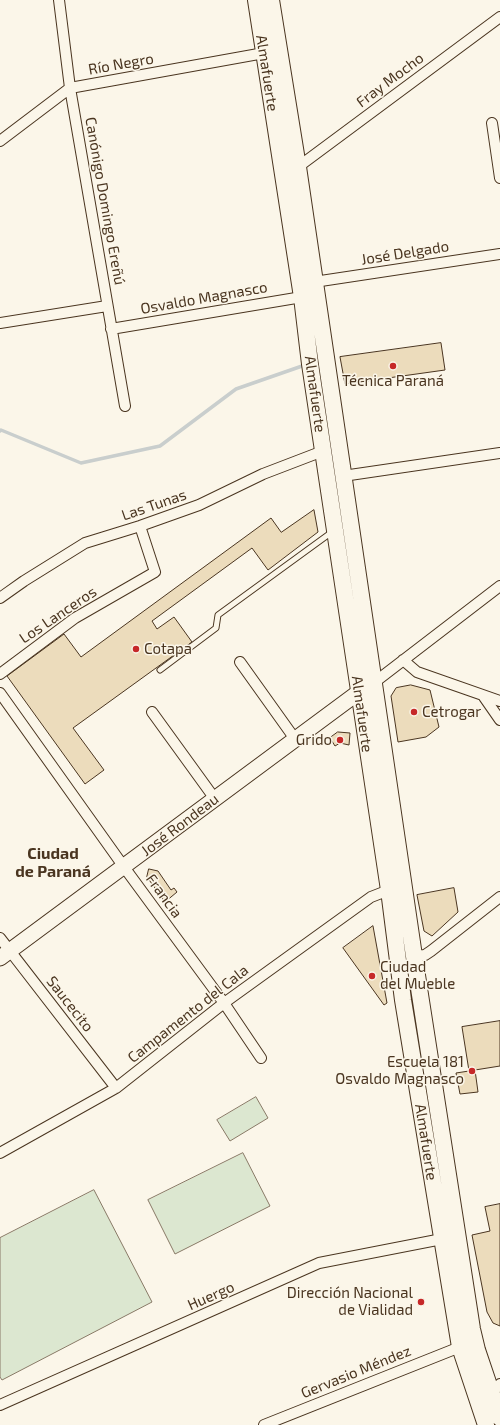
<!DOCTYPE html>
<html>
<head>
<meta charset="utf-8">
<style>
  body { margin:0 }
  canvas { display:block; background:#fbf6e9 }
</style>
</head>
<body>
<canvas width="500" height="1425"></canvas>
<script>
const context = document.querySelector('canvas').getContext('2d');
context.lineJoin = 'round';
function fillPath(path, color) {
  context.fillStyle = color;
  context.fill(path, 'evenodd');
}
function strokePath(path, color, width, dash) {
  context.strokeStyle = color;
  context.lineWidth = width;
  context.lineCap = dash ? 'butt' : 'round';
  context.setLineDash(dash || []);
  context.stroke(path);
}
function write(font, color, halo, rows, align = 'center') {
  context.font = font + ' "Exo 2",sans-serif';
  context.lineWidth = 3;
  context.setLineDash([]);
  context.textBaseline = 'middle';
  context.strokeStyle = halo;
  context.fillStyle = color;
  for (const [text, x, y, turn = 0] of rows) {
    context.save();
    context.translate(x, y);
    context.rotate((+turn || 0) * Math.PI / 180);
    context.textAlign = isNaN(turn) ? turn : align;
    if (halo) context.strokeText(text, 0, 0);
    context.fillText(text, 0, 0);
    context.restore();
  }
}
const green = new Path2D(`
  M256 1097 268 1118 230 1141 217 1120Z
  M243 1153 270 1206 175 1254 148 1200Z
  M94 1190 152 1302 2 1380 0 1377V1238Z`);
fillPath(green, '#dce7d0');
strokePath(green, '#887966', 1);
strokePath(new Path2D(`
  M0 431 1 430 81 463 160 446 236 389 305 365`), '#c9cecd', 3.5);
const building = new Path2D(`
  M441 343 445 370 345 384 340 357Z
  M314 510 318 532 268 570 252 548 152 621 157 629 174 617 192 642 73 728 104 770 85 784 7 676 64 634 81 657 271 518 281 532Z
  M411 685 430 690 439 727 426 737 398 742 391 696 396 688Z
  M338 732 350 733 349 745 340 743 335 746 330 738Z
  M149 869 158 871 171 890 174 888 177 892 165 902 147 877Z
  M454 888 458 912 432 936 424 931 417 895Z
  M373 926 387 1003 384 1005 343 948Z
  M500 1021V1066L475 1070 478 1092 460 1094 456 1073 469 1071 462 1027Z
  M500 1204V1326L493 1323 487 1312 472 1235 490 1231 485 1207Z`);
fillPath(building, '#ecdcbc');
strokePath(building, '#4a3520', 1);
const lane = new Path2D(`
  M160 670 216 628 218 615 332 532`);
const street = new Path2D(`
  M59 0 70 88 125 406
  M492 123 500 178
  M0 141 70 88 264 53
  M298 167 500 17
  M314 282 500 254
  M0 323 107 306
  M111 329 302 297
  M343 476 500 453
  M0 598 24 581 85 543 140 526 199 505 263 474 323 451
  M403 660 417 672 500 701
  M240 662 295 739
  M0 674 75 618 155 572 140 526
  M371 685 500 586
  M0 693 124 867 224 1003 261 1058
  M484 697 500 720
  M152 712 215 799
  M0 938 116 1088
  M414 956 425 955 431 951 500 897
  M0 1153 116 1088 224 1003 371 897 389 890
  M492 1393 500 1384
  M0 1405 319 1263 442 1239
  M264 1425 460 1347`);
const secondary = new Path2D(`
  M0 958 359 692`);
const primary = new Path2D(`
  M256 0 302 297 310 364 389 890 403 1000 460 1347 486 1425
  M271 0 298 167 414 956 472 1329 477 1350 500 1418`);
strokePath(lane, '#4a3520', 7);
strokePath(street, '#4a3520', 12);
strokePath(secondary, '#4a3520', 17);
strokePath(primary, '#4a3520', 18);
strokePath(lane, '#fbf6e9', 5);
strokePath(street, '#fbf6e9', 10);
strokePath(secondary, '#fbf6e9', 15);
strokePath(primary, '#fbf6e9', 16);
for (const [x, y, r, color] of [
  [393,366,4,"#c62828"],
  [136,649,4,"#c62828"],
  [414,712,4,"#c62828"],
  [340,740,4,"#c62828"],
  [372,976,4,"#c62828"],
  [472,1071,4,"#c62828"],
  [421,1302,4,"#c62828"]
]) {
  const dot = new Path2D();
  dot.arc(x, y, r, 0, 2 * Math.PI);
  context.fillStyle = color;
  context.fill(dot);
  strokePath(dot, '#fbf6e9', 1.5);
}
write('15px', '#4a3520', '#fbf6e9', [
  ["Río Negro",121,64,-10],
  ["Almafuerte",267,73,81],
  ["Fray Mocho",390,80,-37],
  ["Canónigo Domingo Ereñú",105,201,80],
  ["José Delgado",405,253,-9],
  ["Osvaldo Magnasco",204,298,-10],
  ["Almafuerte",315,394,82],
  ["Las Tunas",154,505,-19],
  ["Los Lanceros",58,615,-34],
  ["Almafuerte",362,714,82],
  ["José Rondeau",180,825,-37],
  ["Francia",164,896,54],
  ["Saucecito",70,1004,52],
  ["Campamento del Cala",188,1014,-38],
  ["Almafuerte",426,1142,81],
  ["Huergo",211,1296,-24],
  ["Gervasio Méndez",356,1372,-22]
]);
write('15px', '#4a3520', '#fbf6e9', [
  ["Técnica Paraná",393,381,"center"],
  ["Cotapa",144,649],
  ["Cetrogar",422,712],
  ["Grido",332,740,"right"],
  ["Ciudad",380,967],
  ["del Mueble",380,984],
  ["Escuela 181",464,1062,"right"],
  ["Osvaldo Magnasco",464,1079,"right"],
  ["Dirección Nacional",413,1293,"right"],
  ["de Vialidad",413,1310,"right"]
], 'left');
write('bold 16px', '#4a3520', '#fbf6e9', [
  ["Ciudad",53,854],
  ["de Paraná",53,872]
]);
</script>
</body>
</html>
